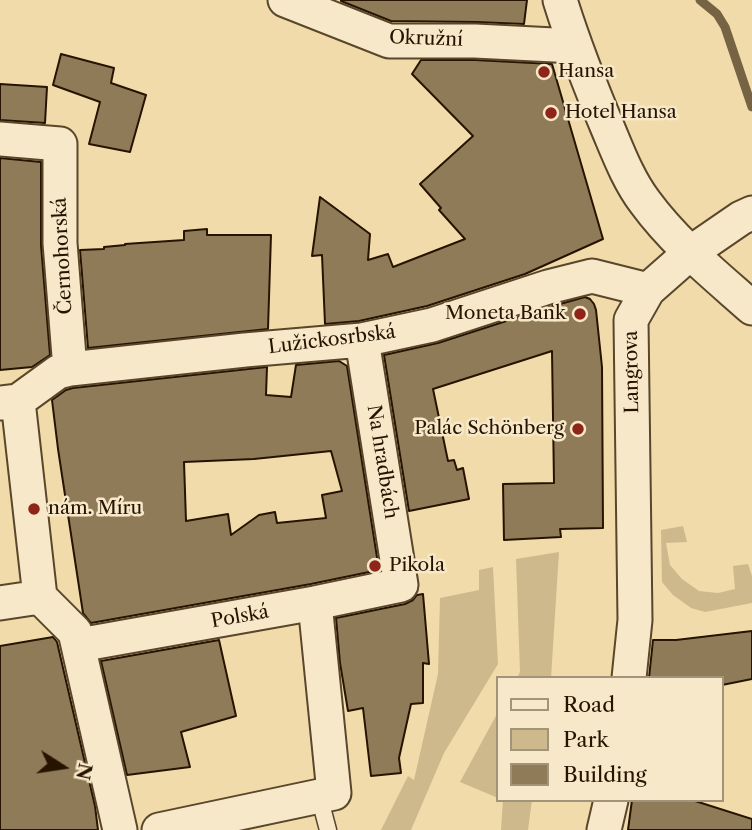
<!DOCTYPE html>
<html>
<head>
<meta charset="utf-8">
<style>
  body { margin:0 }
  #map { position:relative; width:752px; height:830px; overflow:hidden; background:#f1dbaa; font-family:"Libre Caslon Text",serif }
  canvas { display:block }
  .legend { position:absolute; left:496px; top:676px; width:228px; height:126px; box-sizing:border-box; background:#f6e8c8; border:2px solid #a39378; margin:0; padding:9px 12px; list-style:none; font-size:21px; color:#261401 }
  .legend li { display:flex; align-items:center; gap:14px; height:35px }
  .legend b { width:35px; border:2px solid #a39378 }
  .north { position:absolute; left:28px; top:732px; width:70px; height:70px; -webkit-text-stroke:5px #f6e8c8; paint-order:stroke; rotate:102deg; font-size:19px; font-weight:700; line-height:28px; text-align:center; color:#261401 }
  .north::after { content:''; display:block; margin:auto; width:24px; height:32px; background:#261401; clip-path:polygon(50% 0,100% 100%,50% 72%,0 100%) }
</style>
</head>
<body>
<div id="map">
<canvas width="752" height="830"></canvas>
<ul class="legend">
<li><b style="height:9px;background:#f6e8c8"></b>Road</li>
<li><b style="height:19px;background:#ceb98d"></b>Park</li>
<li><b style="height:19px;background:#907b59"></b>Building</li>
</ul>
<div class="north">N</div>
</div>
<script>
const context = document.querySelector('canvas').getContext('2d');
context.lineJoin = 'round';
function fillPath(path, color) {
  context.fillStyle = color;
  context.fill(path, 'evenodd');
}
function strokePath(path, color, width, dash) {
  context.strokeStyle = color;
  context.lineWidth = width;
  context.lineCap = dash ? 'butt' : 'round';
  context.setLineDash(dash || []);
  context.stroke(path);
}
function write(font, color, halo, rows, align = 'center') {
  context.font = font + ' "Libre Caslon Text",serif';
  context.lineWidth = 5;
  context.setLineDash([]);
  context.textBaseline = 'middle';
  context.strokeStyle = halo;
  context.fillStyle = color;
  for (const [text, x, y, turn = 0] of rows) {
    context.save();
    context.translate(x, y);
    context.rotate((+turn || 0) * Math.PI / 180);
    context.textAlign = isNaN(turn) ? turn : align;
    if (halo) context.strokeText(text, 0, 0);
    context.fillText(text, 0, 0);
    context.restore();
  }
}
fillPath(new Path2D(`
  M683 526 687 542 666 543 670 565 682 579 699 591 718 593 735 589 733 566 748 564 752 576V603L705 612 691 608 673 595 662 582 661 530Z
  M559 552 551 678H517L520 672 516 559Z
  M493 567 498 664 444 753 411 830H381L408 776 414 780 438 674 440 598 479 590V570Z
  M498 712V798L460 782Z
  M503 800H532L528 830H501Z`), '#ceb98d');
strokePath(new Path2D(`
  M700 0 717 14 725 27 752 107`), '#766344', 9);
const building = new Path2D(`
  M341 0H527L524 24 476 22 391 21 341 1Z
  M61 54 114 68 111 83 146 95 130 152 89 144 100 102 53 85Z
  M421 60H475L552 64 603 239 525 274 427 306 359 321 325 324 322 255 312 256 320 197 370 234 368 260 388 254 393 267 465 239 439 210 441 208 420 184 473 136 412 74Z
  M0 84 47 87 45 123 0 120Z
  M0 158 41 162V245L50 355 32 367 0 370Z
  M207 229V235H271L268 329 88 348 80 250 104 249V247L125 245V244L184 240V231Z
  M585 297 590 299 594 304 596 310 602 367 603 528 560 529 561 537 504 540 503 484 554 483 552 351 433 389 448 461 454 460 457 470 463 468 469 499 409 511 384 355 438 343 553 306Z
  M339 361 347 366 379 570 311 584 91 623 83 613 58 449 52 400 66 390 73 388 267 367 266 395 291 397 296 365ZM331 451 342 491 322 495 326 518 277 523 275 512 259 515 231 535 228 514 186 521 184 462 254 459Z
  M423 594 429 664 423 663V703L411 704 399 758 401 773 371 776 363 708 348 711 340 663 336 618 405 604 413 600 417 595Z
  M752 631V679L722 685V678H649L653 640H676Z
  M53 637 57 642 95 806 98 830H0V646Z
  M219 640 236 716 181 732 190 767 127 775 101 661Z
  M632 800H692L752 819V830H628Z`);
fillPath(building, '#907b59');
strokePath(building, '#261401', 2);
const lane = new Path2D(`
  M319 796 328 830`);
const street = new Path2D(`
  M285 0 389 41H475L574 46
  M560 0C574 45 591 88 609 131 619 155 629 181 645 202 675 243 715 275 752 308
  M0 139 60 144V243L70 369
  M0 403 18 401 58 372 70 369 245 350 362 340 432 325 548 287 592 276 648 290
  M40 597 75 632 120 830
  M0 603 40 597 18 401
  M79 645 315 603 401 585 362 340
  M629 678 635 620 631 320 648 290 690 253 741 218 752 213
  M159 830 334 793 315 603
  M604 830 611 800`);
strokePath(lane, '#59462b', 19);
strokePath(street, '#59462b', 37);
strokePath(lane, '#f6e8c8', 16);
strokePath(street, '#f6e8c8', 33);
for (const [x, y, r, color] of [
  [544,72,7,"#8f2418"],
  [551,113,7,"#8f2418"],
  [580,314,7,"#8f2418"],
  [578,429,7,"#8f2418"],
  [34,509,7,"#8f2418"],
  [375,566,7,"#8f2418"]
]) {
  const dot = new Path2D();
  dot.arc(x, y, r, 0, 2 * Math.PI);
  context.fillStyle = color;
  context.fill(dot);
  strokePath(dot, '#f6e8c8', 2.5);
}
write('19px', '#261401', '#f6e8c8', [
  ["Okružní",426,39,2],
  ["Černohorská",63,256,-93],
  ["Lužickosrbská",332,340,-7],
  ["Langrova",632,372,-91],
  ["Na hradbách",382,462,81],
  ["Polská",240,617,-10]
]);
write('19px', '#261401', '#f6e8c8', [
  ["Hansa",558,72],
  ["Hotel Hansa",565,113],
  ["Moneta Bank",566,314,"right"],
  ["Palác Schönberg",564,429,"right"],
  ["nám. Míru",48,509],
  ["Pikola",389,566]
], 'left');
</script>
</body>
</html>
